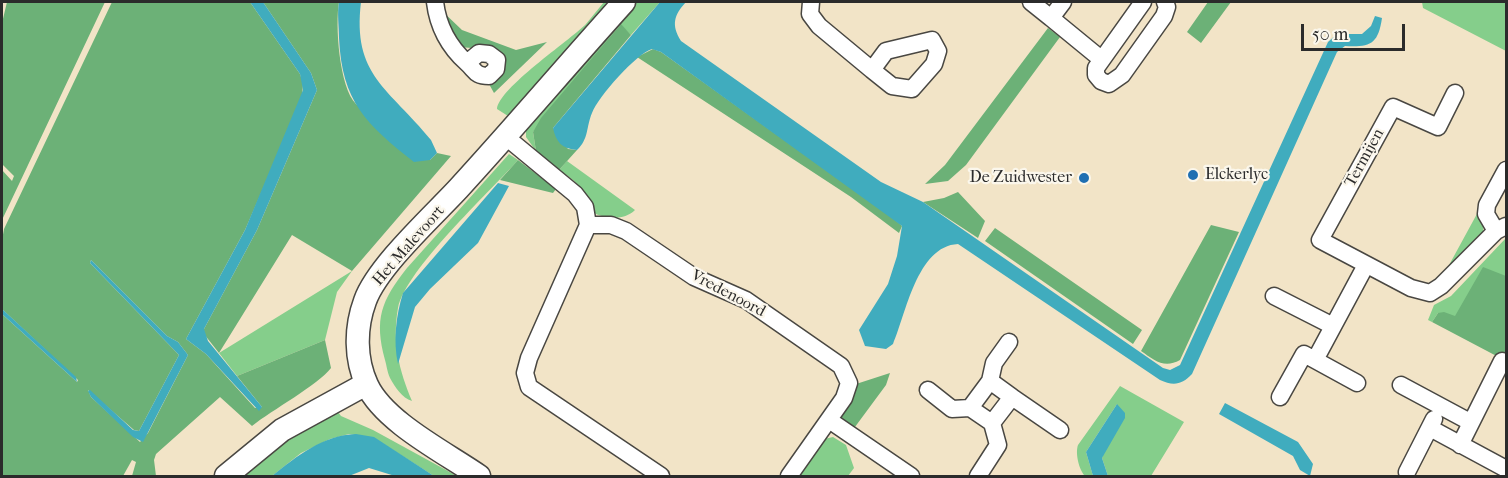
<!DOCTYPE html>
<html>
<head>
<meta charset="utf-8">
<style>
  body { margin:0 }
  #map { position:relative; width:1508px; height:478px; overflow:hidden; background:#f2e4c7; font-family:"IM FELL French Canon",serif }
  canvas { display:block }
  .frame { position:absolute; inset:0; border:3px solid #2b2b2b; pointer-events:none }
  .scale { position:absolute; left:1301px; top:24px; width:104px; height:27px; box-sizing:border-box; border:3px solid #2b2b2b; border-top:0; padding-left:8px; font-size:18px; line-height:21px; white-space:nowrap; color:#2b2b2b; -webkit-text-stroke:4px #fbf7ec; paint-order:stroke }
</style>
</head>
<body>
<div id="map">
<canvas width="1508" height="478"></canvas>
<div class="frame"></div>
<div class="scale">50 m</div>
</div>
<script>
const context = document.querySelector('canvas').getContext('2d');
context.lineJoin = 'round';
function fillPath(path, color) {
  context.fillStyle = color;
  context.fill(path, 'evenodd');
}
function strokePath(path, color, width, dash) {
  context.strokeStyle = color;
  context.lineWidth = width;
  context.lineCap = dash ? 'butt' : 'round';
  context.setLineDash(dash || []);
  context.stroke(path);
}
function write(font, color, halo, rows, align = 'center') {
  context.font = font + ' "IM FELL French Canon",serif';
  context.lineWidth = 4.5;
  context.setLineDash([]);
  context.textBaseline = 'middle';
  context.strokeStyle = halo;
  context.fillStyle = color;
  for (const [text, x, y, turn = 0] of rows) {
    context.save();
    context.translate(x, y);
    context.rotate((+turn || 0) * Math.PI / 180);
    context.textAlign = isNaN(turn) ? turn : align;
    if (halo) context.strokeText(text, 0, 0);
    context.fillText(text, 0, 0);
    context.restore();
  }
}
fillPath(new Path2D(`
  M604 2H613L513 116H508L497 109C499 88 569 41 586 24 592 17 598 9 604 2Z
  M633 2H660L631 35 620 25 533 132 536 151 526 137V125Z
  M1422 2H1506V51L1423 8Z
  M509 154 518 160C489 193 406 269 398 308 392 342 399 370 412 401 402 398 395 387 390 378 387 371 387 367 385 360 374 319 381 301 407 268Z
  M567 161 635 210C624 221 605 219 592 212 586 191 578 182 559 170Z
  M1478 212C1495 237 1468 252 1452 270L1448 267Z
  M1506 238V276L1455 317 1438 313 1432 322 1428 320 1434 305 1451 296Z
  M352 271 337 292 325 340 237 376 219 353Z
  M1120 386 1184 422 1151 476H1108L1102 458 1117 404 1086 452 1093 476H1085C1079 470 1075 453 1078 445Z
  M338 412 341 416 373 430 457 476H434L374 438 349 434 330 439 301 453 272 476H230L259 452Z
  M833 437 846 445 854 468 848 476H797L824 439Z`), '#85ce8b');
fillPath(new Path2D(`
  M7 2H105L2 220V170L12 181 14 176 2 164V23Z
  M112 2H250L300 74 303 83 302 99 245 230 186 339 206 354 255 408 262 407 237 376 325 340 331 368C318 385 272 410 252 426L220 397 156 454 154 460 156 476H132L136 462 132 460 123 476H2V314L77 382 78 380 2 309V240L4 229ZM91 260 167 336 178 342 188 355 148 433 140 442 91 397 88 390 134 430 139 431 179 355 90 263Z
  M263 2H339C335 24 339 87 356 104 376 126 406 142 430 160L437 153 451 156 352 271 292 235 219 353 204 334V329L257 230 317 90 311 73Z
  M1208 2H1231L1201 43 1187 32Z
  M440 9 462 30 516 50 547 42 494 93 489 84 499 73 487 49 458 47Z
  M621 24 631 35 553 128 568 149 577 150 559 170 536 151 533 132 541 118Z
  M1048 28 1060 37 966 165 948 181 925 184 945 165Z
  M653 49 661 52 892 217 902 226 899 233 851 197 637 57Z
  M518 160 556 189 553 193 500 180Z
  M958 192 985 221 978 238 923 202 944 198Z
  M1211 225 1239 232 1180 360C1164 369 1154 360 1141 351Z
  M995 228 1142 330 1133 344 985 241Z
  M1483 267 1506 276V361L1432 322 1438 313 1444 312 1455 316Z
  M890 373 886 385 852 431 839 419 853 385Z`), '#6cb177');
fillPath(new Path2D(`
  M250 2H263L311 73 317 90 257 230 204 329 208 341 262 407 259 411 206 354 186 339 245 230 303 90 300 74Z
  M339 2H361C352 76 389 88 431 140L437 153 430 160 414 162C366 124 342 102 339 38 339 26 337 13 339 2Z
  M660 2H686C674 15 671 25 681 41L881 182 923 202 1163 368 1170 370 1180 365 1328 42 1337 34H1362L1371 26 1375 16 1382 18C1378 45 1370 47 1345 46L1337 52 1192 374C1182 385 1173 386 1160 380L958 244C917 246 906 314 893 344L886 349 865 346 859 330 888 284 897 256 902 226 661 52 652 49C637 53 598 97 592 113 586 127 589 139 577 150 562 149 556 142 553 128Z
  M498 183 509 186 478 243 430 289 415 307 398 364C393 341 396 315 403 293Z
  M91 260 167 336 178 342 188 355 143 442 133 437 91 397 88 391 90 390 133 430 139 431 179 355 90 263Z
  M2 309 76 377 77 382 2 314Z
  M1225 403 1298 442 1313 464 1310 476 1300 470 1293 456 1219 414Z
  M1117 404 1125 413V418L1102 458 1108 476H1093L1086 452Z
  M356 434 374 437 434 476H395L369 468 349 476H272C297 456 323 435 356 434Z`), '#40acbe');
const street = new Path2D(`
  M435 2C438 27 448 46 467 63 476 71 475 76 489 76L496 69 497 60 489 54 479 53 467 63
  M811 2 810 14 819 26 872 70
  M1031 2 1051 18 1063 2
  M1143 2 1096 68V75L1101 81 1109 84 1122 75 1164 16 1167 7 1165 2
  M1051 18 1101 59
  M932 40 938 51 934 64 912 89 892 86 872 70 886 51Z
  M1455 93 1438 127 1393 107 1320 240 1411 288 1430 293 1441 286 1496 231 1506 226
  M506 137 575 194 585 207 588 225H611L626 231 694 277 746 300 841 366 849 383 844 398 789 476
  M588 225 529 358 525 373 529 387 661 476
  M1496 231 1486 214 1487 205 1506 170
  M1274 296 1333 326
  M1009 342 994 363 990 381 1012 397
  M1315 360 1366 265
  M1401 385 1470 422
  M928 390 952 409 970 408 992 423 998 445 978 476
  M1280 397 1304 354 1357 383
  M970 408 990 381
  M829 420 911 476
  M992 423 1012 397 1060 430
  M1430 428 1506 469
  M1460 445 1502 361
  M1407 472 1434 419`);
const secondary = new Path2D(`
  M226 476 282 430 366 384
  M479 476C446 453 384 422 367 385 355 359 355 328 365 301 377 267 432 217 458 189 514 128 568 64 624 2`);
strokePath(street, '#494742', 19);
strokePath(secondary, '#494742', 25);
strokePath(street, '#fff', 16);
strokePath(secondary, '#fff', 22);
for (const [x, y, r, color] of [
  [1193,175,6,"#1f6fb2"],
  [1084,178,6,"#1f6fb2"]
]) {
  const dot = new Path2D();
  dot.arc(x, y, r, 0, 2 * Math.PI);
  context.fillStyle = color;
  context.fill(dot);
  strokePath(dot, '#fbf7ec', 2);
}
write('16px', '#2b2b2b', '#fbf7ec', [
  ["Termijen",1365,158,-61],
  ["Het Malevoort",409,246,-49],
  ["Vredenoord",728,294,28]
]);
write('16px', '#2b2b2b', '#fbf7ec', [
  ["Elckerlyc",1205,175],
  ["De Zuidwester",1072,178,"right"]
], 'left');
</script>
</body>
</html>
